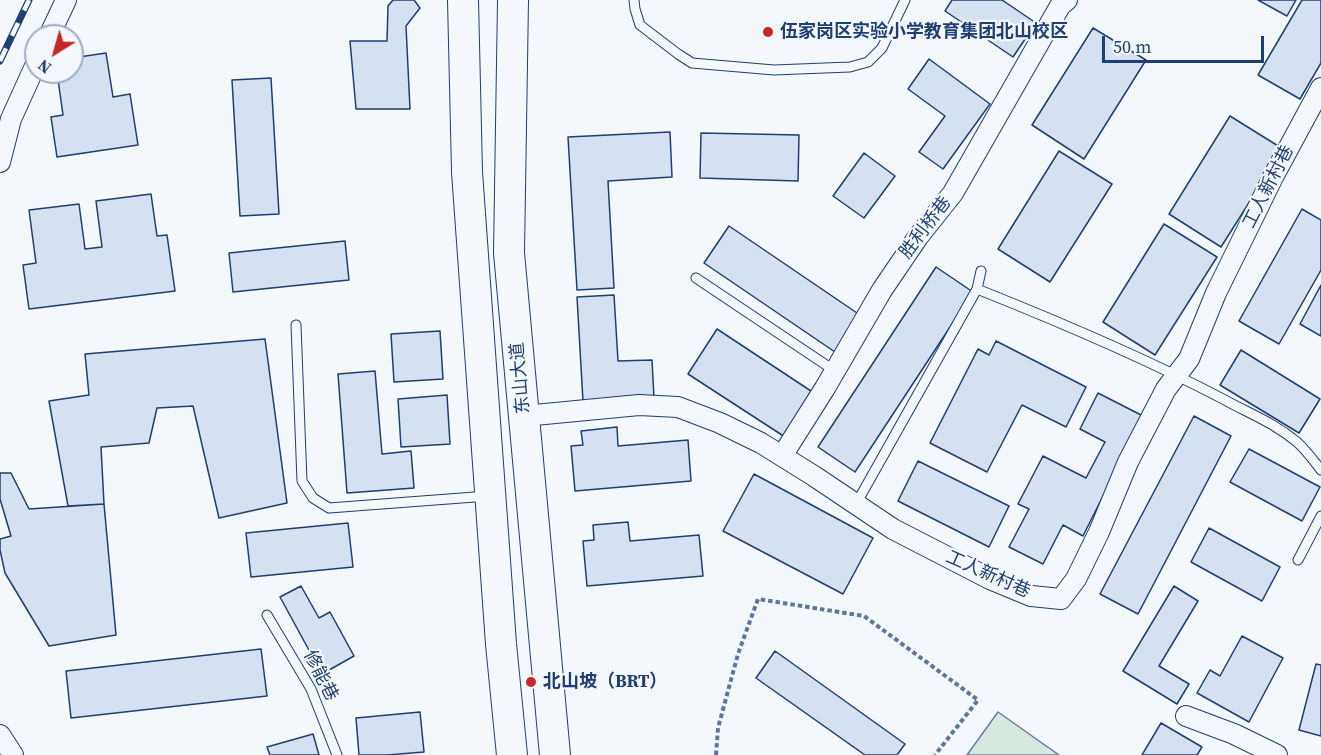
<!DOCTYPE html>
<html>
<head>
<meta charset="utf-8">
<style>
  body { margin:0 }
  #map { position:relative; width:1321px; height:755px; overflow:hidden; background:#f4f7fb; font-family:"Source Serif 4",serif }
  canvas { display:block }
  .north { position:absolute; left:24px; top:24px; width:60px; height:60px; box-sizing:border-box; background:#f4f7fb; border:2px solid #9eadc5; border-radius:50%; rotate:217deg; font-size:16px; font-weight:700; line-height:24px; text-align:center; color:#1d3f73 }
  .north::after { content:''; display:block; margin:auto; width:21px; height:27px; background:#c62828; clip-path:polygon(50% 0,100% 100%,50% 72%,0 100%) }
  .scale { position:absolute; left:1102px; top:36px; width:162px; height:27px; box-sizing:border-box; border:3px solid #1d3f73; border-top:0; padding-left:8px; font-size:18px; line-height:21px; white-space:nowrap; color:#1d3f73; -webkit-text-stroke:4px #f4f7fb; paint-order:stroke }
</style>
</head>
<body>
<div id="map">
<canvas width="1321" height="755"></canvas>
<div class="north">N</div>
<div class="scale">50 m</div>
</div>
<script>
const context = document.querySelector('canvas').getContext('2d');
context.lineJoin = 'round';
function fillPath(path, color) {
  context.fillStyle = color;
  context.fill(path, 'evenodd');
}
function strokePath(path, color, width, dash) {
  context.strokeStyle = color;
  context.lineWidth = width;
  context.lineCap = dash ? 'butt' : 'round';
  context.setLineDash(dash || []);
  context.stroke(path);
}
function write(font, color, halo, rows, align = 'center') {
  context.font = font + ' "Source Serif 4","Noto Sans SC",serif';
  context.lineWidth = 4.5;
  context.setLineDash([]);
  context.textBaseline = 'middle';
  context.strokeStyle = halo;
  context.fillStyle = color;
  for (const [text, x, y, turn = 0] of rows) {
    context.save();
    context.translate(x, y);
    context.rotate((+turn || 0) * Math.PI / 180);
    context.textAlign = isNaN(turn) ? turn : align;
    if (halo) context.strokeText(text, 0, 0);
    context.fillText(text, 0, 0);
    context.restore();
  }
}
const green = new Path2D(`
  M998 712 1059 755H967Z`);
fillPath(green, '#d7e8df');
strokePath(green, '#687fa3', 1.5);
const building = new Path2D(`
  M393 0H414L420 8 406 26 410 109H356L350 41H387L388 6Z
  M952 0H1002L1036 23 1013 57 945 11Z
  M1258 0H1296L1287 16Z
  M1302 0H1321V63L1300 99 1258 75Z
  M1093 28 1146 60 1084 159 1032 125Z
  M106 53 113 97 130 94 138 145 57 157 51 117 63 115 57 72H72V58Z
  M929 59 990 104 943 169 919 152 945 116 908 89Z
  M271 78 279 214 240 216 232 80Z
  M1230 116 1283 149 1221 247 1169 214Z
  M670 132 672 177 608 181 614 288 577 290 568 137Z
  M701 133 799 135 798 181 700 178Z
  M1059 151 1112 184 1050 282 998 249Z
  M864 153 895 176 864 218 833 196Z
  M151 194 157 236 167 235 175 291 29 309 23 265 36 263 29 210 79 204 85 249 102 247 96 201Z
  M1302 209 1321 220V270L1279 344 1239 321Z
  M1164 224 1217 257 1155 355 1103 322Z
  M729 226 860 315 835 352 704 263Z
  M345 241 349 280 233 292 229 253Z
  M936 267 973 292 855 472 818 447Z
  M1321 285V336L1300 324Z
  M614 295 618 361 652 360 654 398 583 401 577 297Z
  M717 329 814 393 785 437 688 374Z
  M440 331 443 379 394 382 391 334Z
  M265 339 287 503 219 518 193 406 157 408 149 443 101 447 104 504 68 506 49 401 89 395 85 354Z
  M996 341 1086 387 1066 427 1022 405 987 472 930 443 978 349 989 355Z
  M1241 350 1320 399 1299 433 1220 385Z
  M375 371 382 454 411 451 414 488 347 493 338 374Z
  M1098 393 1143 416 1083 536 1063 525 1043 564 1009 547 1029 509 1018 504 1043 456 1086 478 1105 442 1080 429Z
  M447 395 450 444 401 447 398 399Z
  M1194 416 1231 436 1138 614 1100 594Z
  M617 427 618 446 688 440 691 481 575 491 571 446 583 445 581 431Z
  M1249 449 1320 487 1302 521 1230 482Z
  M918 461 1009 506 989 547 898 501Z
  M0 473H11L29 509 104 504 116 635 49 646 5 573 0 550V539L11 536 0 499Z
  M754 474 873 538 843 594 723 531Z
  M628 522 630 541 699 535 703 576 587 586 583 541 594 540 593 525Z
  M348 523 353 567 251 577 246 533Z
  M1209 528 1280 567 1262 601 1191 562Z
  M301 586 319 618 330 612 354 656 322 674 280 597Z
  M1174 586 1198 601 1159 666 1189 684 1177 704 1123 671Z
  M1242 636 1283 658 1249 722 1197 693 1210 670 1220 676Z
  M261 649 267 696 71 718 66 671Z
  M775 651 905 744 897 755H865L756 678Z
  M1316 664 1321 665V736L1299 730Z
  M420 712 424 752 387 755H359L356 718Z
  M1161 723 1202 747 1197 755H1142Z
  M313 734 319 755H270L267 747Z`);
fillPath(building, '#d5e0f0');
strokePath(building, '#1d3f73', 1.5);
const lane = new Path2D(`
  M634 0 635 9 640 25 678 54 692 63 774 70 850 67 868 62 882 48 905 0
  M696 278 835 371
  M977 289C1060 322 1143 357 1223 399 1250 414 1273 422 1297 442 1306 450 1314 461 1321 470
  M296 325 302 481 313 498 329 508 488 496
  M856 504 977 289 981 271
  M1298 560 1321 516
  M267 615 311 689 337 755`);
const street = new Path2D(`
  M49 36 66 0
  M0 162 11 119 36 64
  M524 416 639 405 678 407 720 423 761 443 814 476 893 529 990 579 1031 596 1061 599 1076 579 1099 532 1128 462 1166 389 1189 359 1216 293 1273 177 1321 88
  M782 456 825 388 882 290 918 237 953 193 1060 6 1067 0
  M1186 716 1234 734 1277 755
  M0 735 13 755`);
const primary = new Path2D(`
  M463 0 467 172 501 644 512 755
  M513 0 509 253 555 755`);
strokePath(lane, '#1d3f73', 11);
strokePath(street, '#1d3f73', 22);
strokePath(primary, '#1d3f73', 32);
strokePath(new Path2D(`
  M716 755 718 728 738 654 758 599 864 616 978 700 935 755`), '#5e769c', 4, [4.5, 3]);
strokePath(lane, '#f4f7fb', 9);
strokePath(street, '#f4f7fb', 20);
strokePath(primary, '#f4f7fb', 30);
const rail = new Path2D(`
  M0 61 29 0`);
strokePath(rail, '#1d3f73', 7);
strokePath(rail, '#f4f7fb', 4.5, [14]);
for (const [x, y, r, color] of [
  [768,32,6,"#c62828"],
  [531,682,6,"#c62828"]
]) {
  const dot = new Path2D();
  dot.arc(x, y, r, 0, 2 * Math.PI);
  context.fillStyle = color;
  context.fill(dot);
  strokePath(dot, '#f4f7fb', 2);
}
write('bold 18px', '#1d3f73', '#f4f7fb', [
  ["伍家岗区实验小学教育集团北山校区",780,32],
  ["北山坡（BRT）",543,682]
], 'left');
write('18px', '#1d3f73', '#f4f7fb', [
  ["工人新村巷",1269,187,-63],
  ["胜利桥巷",926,228,-53],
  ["东山大道",521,378,-95],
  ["工人新村巷",988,575,24],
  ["修能巷",320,676,63]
]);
</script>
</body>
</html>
